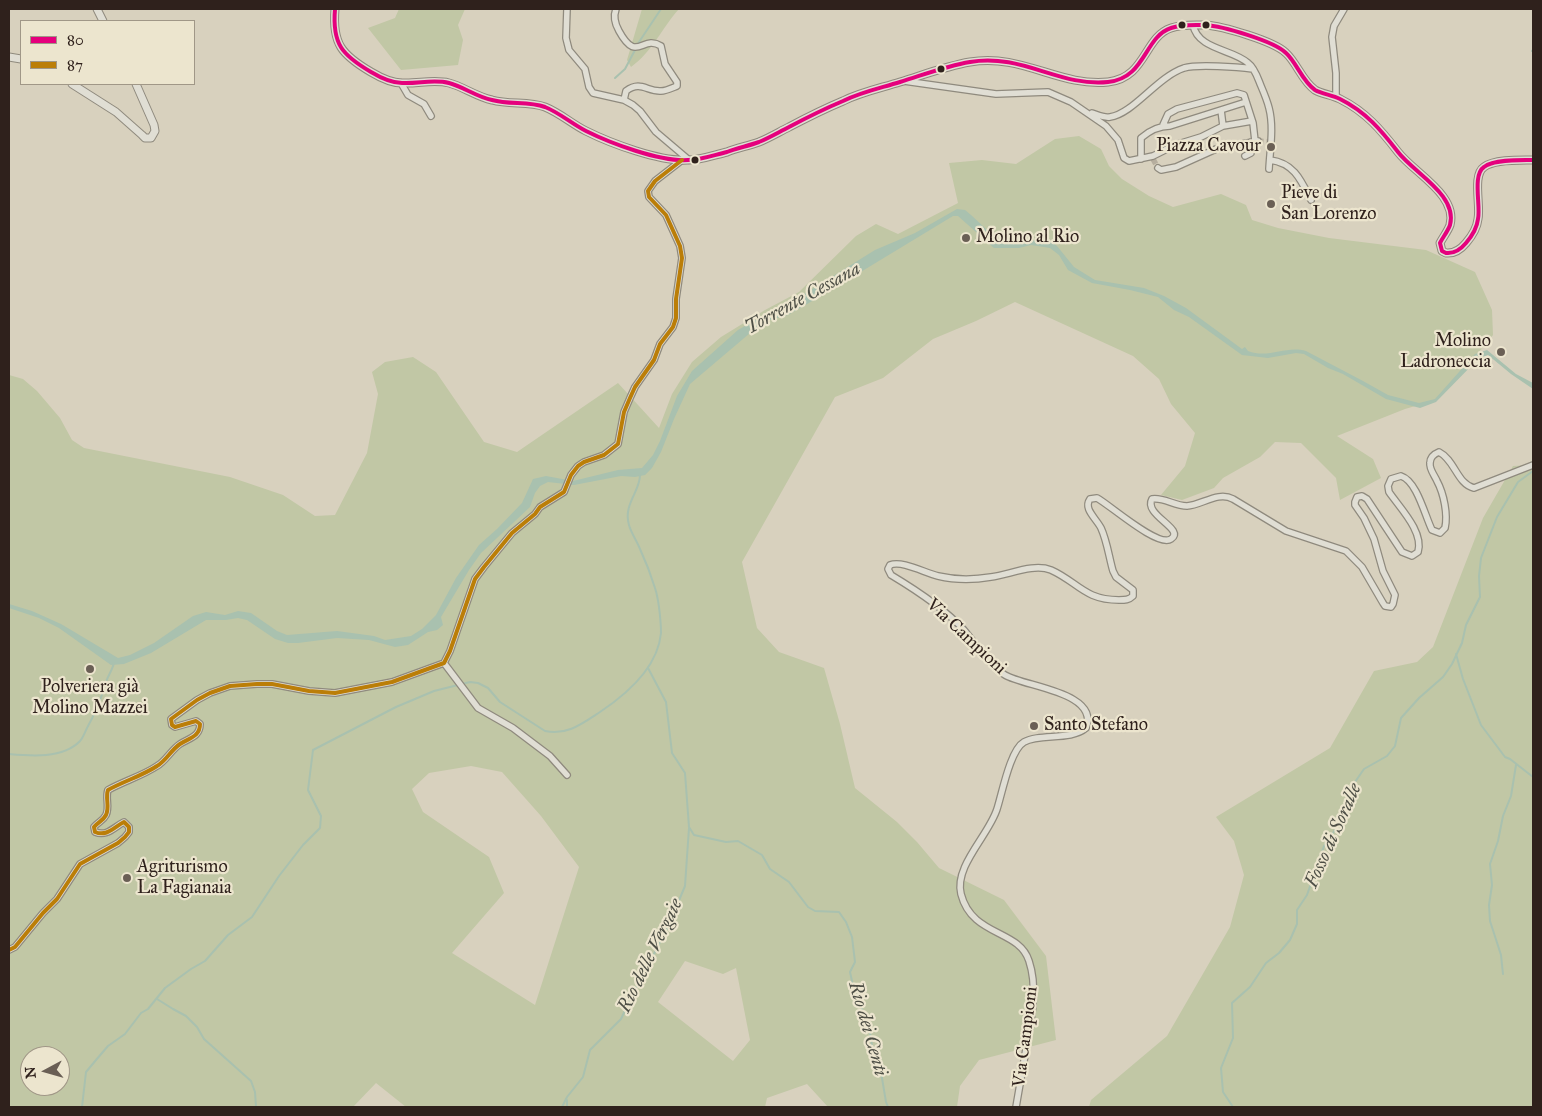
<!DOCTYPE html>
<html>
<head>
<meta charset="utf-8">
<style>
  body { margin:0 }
  #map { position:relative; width:1542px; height:1116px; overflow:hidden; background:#d8d1be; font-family:"IM FELL Great Primer",serif }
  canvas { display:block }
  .frame { position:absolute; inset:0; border:10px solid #2f211c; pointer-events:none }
  .legend { position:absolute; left:20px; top:20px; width:175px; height:65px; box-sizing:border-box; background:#ece5ce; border:1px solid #a09787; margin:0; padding:6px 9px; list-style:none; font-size:15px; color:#2f211c }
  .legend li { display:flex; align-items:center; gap:10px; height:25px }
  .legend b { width:25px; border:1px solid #a09787 }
  .north { position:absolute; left:20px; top:1046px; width:50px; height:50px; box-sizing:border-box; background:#ece5ce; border:1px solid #a09787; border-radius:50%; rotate:264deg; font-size:14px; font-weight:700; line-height:20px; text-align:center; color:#2f211c }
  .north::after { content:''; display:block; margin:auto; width:18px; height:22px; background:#6a5f55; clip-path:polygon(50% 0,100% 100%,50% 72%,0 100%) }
</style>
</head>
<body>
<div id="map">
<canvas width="1542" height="1116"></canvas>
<div class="frame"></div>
<ul class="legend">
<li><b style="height:6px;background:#e5007d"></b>80</li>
<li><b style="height:6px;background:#bb7e08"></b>87</li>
</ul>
<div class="north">N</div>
</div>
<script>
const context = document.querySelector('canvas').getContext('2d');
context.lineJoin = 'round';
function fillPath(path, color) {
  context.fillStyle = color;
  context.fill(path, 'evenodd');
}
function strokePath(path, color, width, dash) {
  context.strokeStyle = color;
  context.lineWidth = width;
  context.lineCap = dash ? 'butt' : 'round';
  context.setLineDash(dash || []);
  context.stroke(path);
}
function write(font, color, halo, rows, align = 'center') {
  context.font = font + ' "IM FELL Great Primer",serif';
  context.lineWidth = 4.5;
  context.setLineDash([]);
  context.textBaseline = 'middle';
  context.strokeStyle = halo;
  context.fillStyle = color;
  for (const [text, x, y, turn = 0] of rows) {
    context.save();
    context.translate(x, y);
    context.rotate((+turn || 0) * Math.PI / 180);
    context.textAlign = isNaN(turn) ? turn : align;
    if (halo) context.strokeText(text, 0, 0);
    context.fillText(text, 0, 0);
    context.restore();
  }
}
fillPath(new Path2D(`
  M399 9H465L458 25 463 40 458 65 401 70 368 28 395 18Z
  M642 9H679C662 28 652 52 631 67L627 60Z
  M1079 136 1101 149 1109 166 1122 179 1149 196 1173 207 1221 194 1246 205 1252 220 1278 228 1329 238 1426 250 1475 272 1492 310 1493 335 1453 384 1436 400 1405 409 1337 436 1373 459 1381 478 1340 500 1336 478 1301 443 1275 442 1260 457 1223 478 1214 488 1182 500 1161 495 1185 466 1195 433 1171 404 1159 379 1133 356 1015 302 976 321 933 339 883 378 835 397 742 562 757 628 779 652 824 668 840 724 855 788 897 822 917 842 939 868 1004 900 1046 956 1056 1040 979 1060 960 1086 957 1107H828L807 1084 767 1098 765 1107H406L376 1083 353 1107H9V375L23 379 37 391 60 418 72 440 84 448 230 477 283 495 315 516 335 515 367 453 378 394 372 372 385 362 413 357 436 372 484 442 517 452 618 383 659 428 672 394 692 362 721 337 765 310 799 292 856 236 876 224 898 234 958 203 949 163 982 160 1016 164 1055 139ZM471 766 502 772 541 816 579 867 535 1005 452 953 504 893 489 857 423 812 412 789 429 773ZM685 961 723 974 736 968 750 1040 733 1061 658 1002ZM30 1056H60V1086H30Z
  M1533 465V1107H1089L1091 1100 1167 1036 1230 927 1244 875 1234 841 1216 817 1330 748 1374 671 1417 662 1433 647 1483 518 1513 466Z`), '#c1c7a5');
fillPath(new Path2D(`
  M957 209 965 210 971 215 999 241 1014 243 1024 240 1051 241 1057 246 1074 267 1095 280 1144 288 1164 296 1186 308 1242 349 1245 347 1248 351C1269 359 1286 345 1306 351L1363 381 1388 395 1419 403 1435 399 1475 354 1487 350 1516 374 1533 383V389L1511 374 1488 355 1479 358 1436 402 1420 408 1386 399 1343 374 1328 368 1304 354 1296 353 1268 358 1242 355 1189 317 1174 310 1158 297 1130 290 1092 283 1068 270 1059 255 1050 248 1031 245 1019 248H994L958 216H953L826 293 788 315 763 322 690 384 674 419 661 452 652 468 645 475 635 477 621 476 574 485 548 482 540 486 535 493 530 507 481 553 469 570 441 617 443 625 437 630 428 632 408 645 395 647 369 640 337 638 298 643H288L275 639 247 620 238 618 226 620H206L151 653 124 664 111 665 59 628 39 618 9 608V604L32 611 61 624 118 658 130 655 154 643 193 616 206 612 225 615 238 611 251 613 277 631 287 635 337 631 374 636 385 640 411 636 422 629 436 615 456 578 479 545 497 529 522 503 533 479 546 476 573 481 618 470 642 468 653 455 660 441 677 396 692 371 738 330 774 309 793 301 875 250 915 233Z`), '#a9c1af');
strokePath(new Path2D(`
  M637 45 661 9
  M1532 51 1533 50
  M615 78 625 69 635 50
  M1456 654 1463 679 1481 725 1505 757 1510 759 1533 777
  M648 668 666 702 672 753 685 773 689 827 694 835 726 842 738 841 762 855 770 869 789 882 808 907 815 911 839 912 846 922 852 937 855 962 850 972 854 990 869 1026 873 1052 880 1066 886 1102 888 1107
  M9 754C30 756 63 759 80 741 83 738 85 732 87 728 96 712 100 702 105 685 107 677 112 671 114 663
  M1503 974 1501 955 1490 921 1489 905 1492 885 1490 864 1498 841 1503 816 1511 796 1516 765
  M157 999 173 1009 186 1016 197 1027 204 1039 251 1081 255 1092 256 1107
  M567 1100V1107
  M82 1107 86 1072 96 1060 108 1046 125 1034 141 1013 148 1009 165 988 191 969 205 961 228 935 252 917 279 876 303 845 320 828 321 816 308 790 313 750 396 707 434 691 470 682 478 683 488 688 500 702 545 731C567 736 583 723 600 712 627 694 658 667 661 633 661 624 660 615 659 607 658 600 657 594 655 588 651 575 646 562 640 549 637 541 631 533 629 525 623 504 640 492 640 475
  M562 1107 567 1097 583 1077 590 1050 621 1019 635 989 643 976 670 922 685 886 689 828
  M1233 1107 1223 1092 1221 1068 1233 1038 1232 1003 1250 987 1266 963 1279 953 1290 940 1297 924V910L1307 895 1324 846 1339 824 1355 782 1364 769 1387 756 1395 746 1401 718 1419 698 1443 677 1452 664 1462 643 1466 625 1480 597 1479 576 1481 558 1497 517 1518 482 1533 471`), '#a9c1af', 2);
strokePath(new Path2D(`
  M1258 141 1271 142
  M1153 159 1158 168`), '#b6ae9e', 5.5, [5.5, 3]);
const minor = new Path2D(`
  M567 9 566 38 569 50 585 69 589 87 593 93 624 100 633 105 640 111 656 132 689 160
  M616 9C613 17 615 24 619 31 637 64 642 34 661 46L665 64 677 82V86C672 88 666 91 661 91 647 92 641 80 626 91L624 100
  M1193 25C1198 50 1233 49 1248 63 1255 68 1258 79 1261 86 1264 93 1267 100 1269 108 1274 127 1270 149 1269 169
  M904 81 996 94 1048 92 1071 102 1106 126 1118 140 1124 158 1129 161 1153 156 1175 145 1201 137 1223 126 1252 121
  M401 83 408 95 424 104 431 116
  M1336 97V73L1332 37 1334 26 1344 9
  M1221 110 1223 126
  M1092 113C1098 115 1104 118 1110 117 1133 114 1157 77 1184 68 1197 64 1238 67 1253 69
  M1163 125 1168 114 1177 109 1237 93 1244 95 1253 123 1255 141
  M1245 156 1251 153V142
  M1141 159V138C1149 131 1159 126 1170 126L1246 102
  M1270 160C1294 163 1301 180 1311 200
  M1158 168 1161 170 1176 167 1216 149 1258 141
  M444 663 478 708 513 728 550 756 567 775
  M9 950 15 947 43 913 57 899 80 864 118 843 125 837 129 832V827L124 822C114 827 107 837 95 832L94 827C98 822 103 821 106 815 110 806 105 798 108 790 124 781 142 776 157 766 166 761 171 750 180 744 189 738 200 737 200 724L196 721 175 727 172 725 171 719 197 700 210 693 230 686 257 684H272L309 691 335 693 392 682 444 663 450 651 475 579 484 567 512 533 535 514 540 507 564 492 571 475 578 466 584 462 604 455 618 444 624 412 630 398 635 387 654 360 660 344 673 327 676 318V299L682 258 680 246 666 215 649 197 648 191 655 181 682 160
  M1016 1107C1019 1090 1022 1072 1025 1055 1030 1024 1039 991 1029 961 1019 929 972 937 961 894 954 866 989 835 997 809 1002 794 1010 750 1024 742 1040 733 1071 741 1086 728 1100 692 1025 687 1005 675 990 666 976 644 964 630 944 608 916 590 891 575L888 569 890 565C902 560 925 573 938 576 955 580 973 580 991 577 1009 575 1033 563 1051 570 1078 582 1084 600 1119 600 1125 600 1129 600 1133 596V590L1116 577 1113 571C1109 557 1107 541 1101 528 1096 518 1083 509 1090 499L1097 498C1110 505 1158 548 1171 539 1186 529 1143 515 1152 499 1164 497 1174 506 1187 506 1202 505 1218 491 1233 499L1286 531 1346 551 1362 567 1383 603 1385 606 1391 607 1393 604 1395 595 1383 571 1374 539 1364 518 1355 505V502L1357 497 1362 496 1367 499 1402 552 1412 556 1418 552C1424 532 1400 508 1389 492L1388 486 1391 479 1401 476C1417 481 1425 516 1432 530L1440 533 1445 528C1448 515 1444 494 1437 481 1435 476 1429 469 1430 463 1430 457 1434 454 1439 452 1455 460 1457 484 1474 488L1533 465`);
const tertiary = new Path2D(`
  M97 9 103 21
  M335 9C332 44 342 55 371 72 381 78 391 83 402 83 418 84 433 79 449 83 464 87 477 97 492 100 510 105 528 101 545 107 560 113 572 124 586 131 610 143 660 162 688 160 701 160 714 155 727 152 737 148 748 146 759 142 769 138 779 132 789 127 806 118 824 109 843 101 861 92 881 88 900 82 923 75 946 66 970 62 1022 53 1059 87 1108 82 1146 78 1144 37 1171 28 1182 24 1194 25 1205 25 1222 26 1274 41 1286 53 1297 63 1302 81 1315 90 1322 94 1332 95 1340 99 1366 112 1381 130 1398 152 1414 173 1458 195 1450 225 1448 231 1443 237 1440 243L1442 251 1446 253C1455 254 1461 249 1466 243 1472 236 1477 228 1478 219 1481 206 1472 175 1484 167 1494 159 1521 160 1533 160
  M9 57 21 59
  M72 84 116 112 142 135 145 138H151L155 131 154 125 136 84`);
strokePath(minor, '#8f8a7e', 8);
strokePath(tertiary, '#8f8a7e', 9);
strokePath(minor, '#e0ded4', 5.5);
strokePath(tertiary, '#e0ded4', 7);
strokePath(new Path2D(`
  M335 9C332 44 342 55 371 72 381 78 391 83 402 83 418 84 433 79 449 83 464 87 477 97 492 100 510 105 528 101 545 107 560 113 572 124 586 131 610 143 660 162 688 160 701 160 714 155 727 152 737 148 748 146 759 142 769 138 779 132 789 127 806 118 824 109 843 101 861 92 881 88 900 82 923 75 946 66 970 62 1022 53 1059 87 1108 82 1146 78 1144 37 1171 28 1182 24 1194 25 1205 25 1222 26 1274 41 1286 53 1297 63 1302 81 1315 90 1322 94 1332 95 1340 99 1366 112 1381 130 1398 152 1414 173 1458 195 1450 225 1448 231 1443 237 1440 243L1442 251 1446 253C1455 254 1461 249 1466 243 1472 236 1477 228 1478 219 1481 206 1472 175 1484 167 1494 159 1521 160 1533 160`), '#e5007d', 4);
strokePath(new Path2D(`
  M9 950 15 947 43 913 57 899 80 864 118 843 125 837 129 832V827L124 822C114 827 107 837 95 832L94 827C98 822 103 821 106 815 110 806 105 798 108 790 124 781 142 776 157 766 166 761 171 750 180 744 189 738 200 737 200 724L196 721 175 727 172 725 171 719 197 700 210 693 230 686 257 684H272L309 691 335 693 392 682 444 663 450 651 475 579 484 567 512 533 535 514 540 507 564 492 571 475 578 466 584 462 604 455 618 444 624 412 630 398 635 387 654 360 660 344 673 327 676 318V299L682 258 680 246 666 215 649 197 648 191 655 181 682 160`), '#bb7e08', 4);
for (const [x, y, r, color] of [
  [1182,25,4.5,"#2f211c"],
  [1206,25,4.5,"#2f211c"],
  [941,69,4.5,"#2f211c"],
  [1271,147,5,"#6a5f55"],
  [695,160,4.5,"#2f211c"],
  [1271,204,5,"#6a5f55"],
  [966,238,5,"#6a5f55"],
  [1501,352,5,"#6a5f55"],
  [90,669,5,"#6a5f55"],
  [1034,726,5,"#6a5f55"],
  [127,878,5,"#6a5f55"]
]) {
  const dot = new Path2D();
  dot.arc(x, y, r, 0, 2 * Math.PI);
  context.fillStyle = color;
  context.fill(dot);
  strokePath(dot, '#ece5ce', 2);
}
write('18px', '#2f211c', '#ece5ce', [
  ["Piazza Cavour",1261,147,"right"],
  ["Pieve di",1281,194],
  ["San Lorenzo",1281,215],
  ["Molino al Rio",976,238],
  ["Molino",1491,342,"right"],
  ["Ladroneccia",1491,363,"right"],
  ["Polveriera già",90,688,"center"],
  ["Molino Mazzei",90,709,"center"],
  ["Santo Stefano",1044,726],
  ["Agriturismo",137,868],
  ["La Fagianaia",137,889]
], 'left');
write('18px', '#2f211c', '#ece5ce', [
  ["Via Campioni",966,637,43],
  ["Via Campioni",1026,1037,-83]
]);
write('italic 19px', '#4e4f46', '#ece5ce', [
  ["Torrente Cessana",803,299,-29],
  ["Fosso di Soralle",1334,836,-66],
  ["Rio delle Vergaie",651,956,-64],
  ["Rio dei Centi",867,1029,74]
]);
</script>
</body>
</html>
